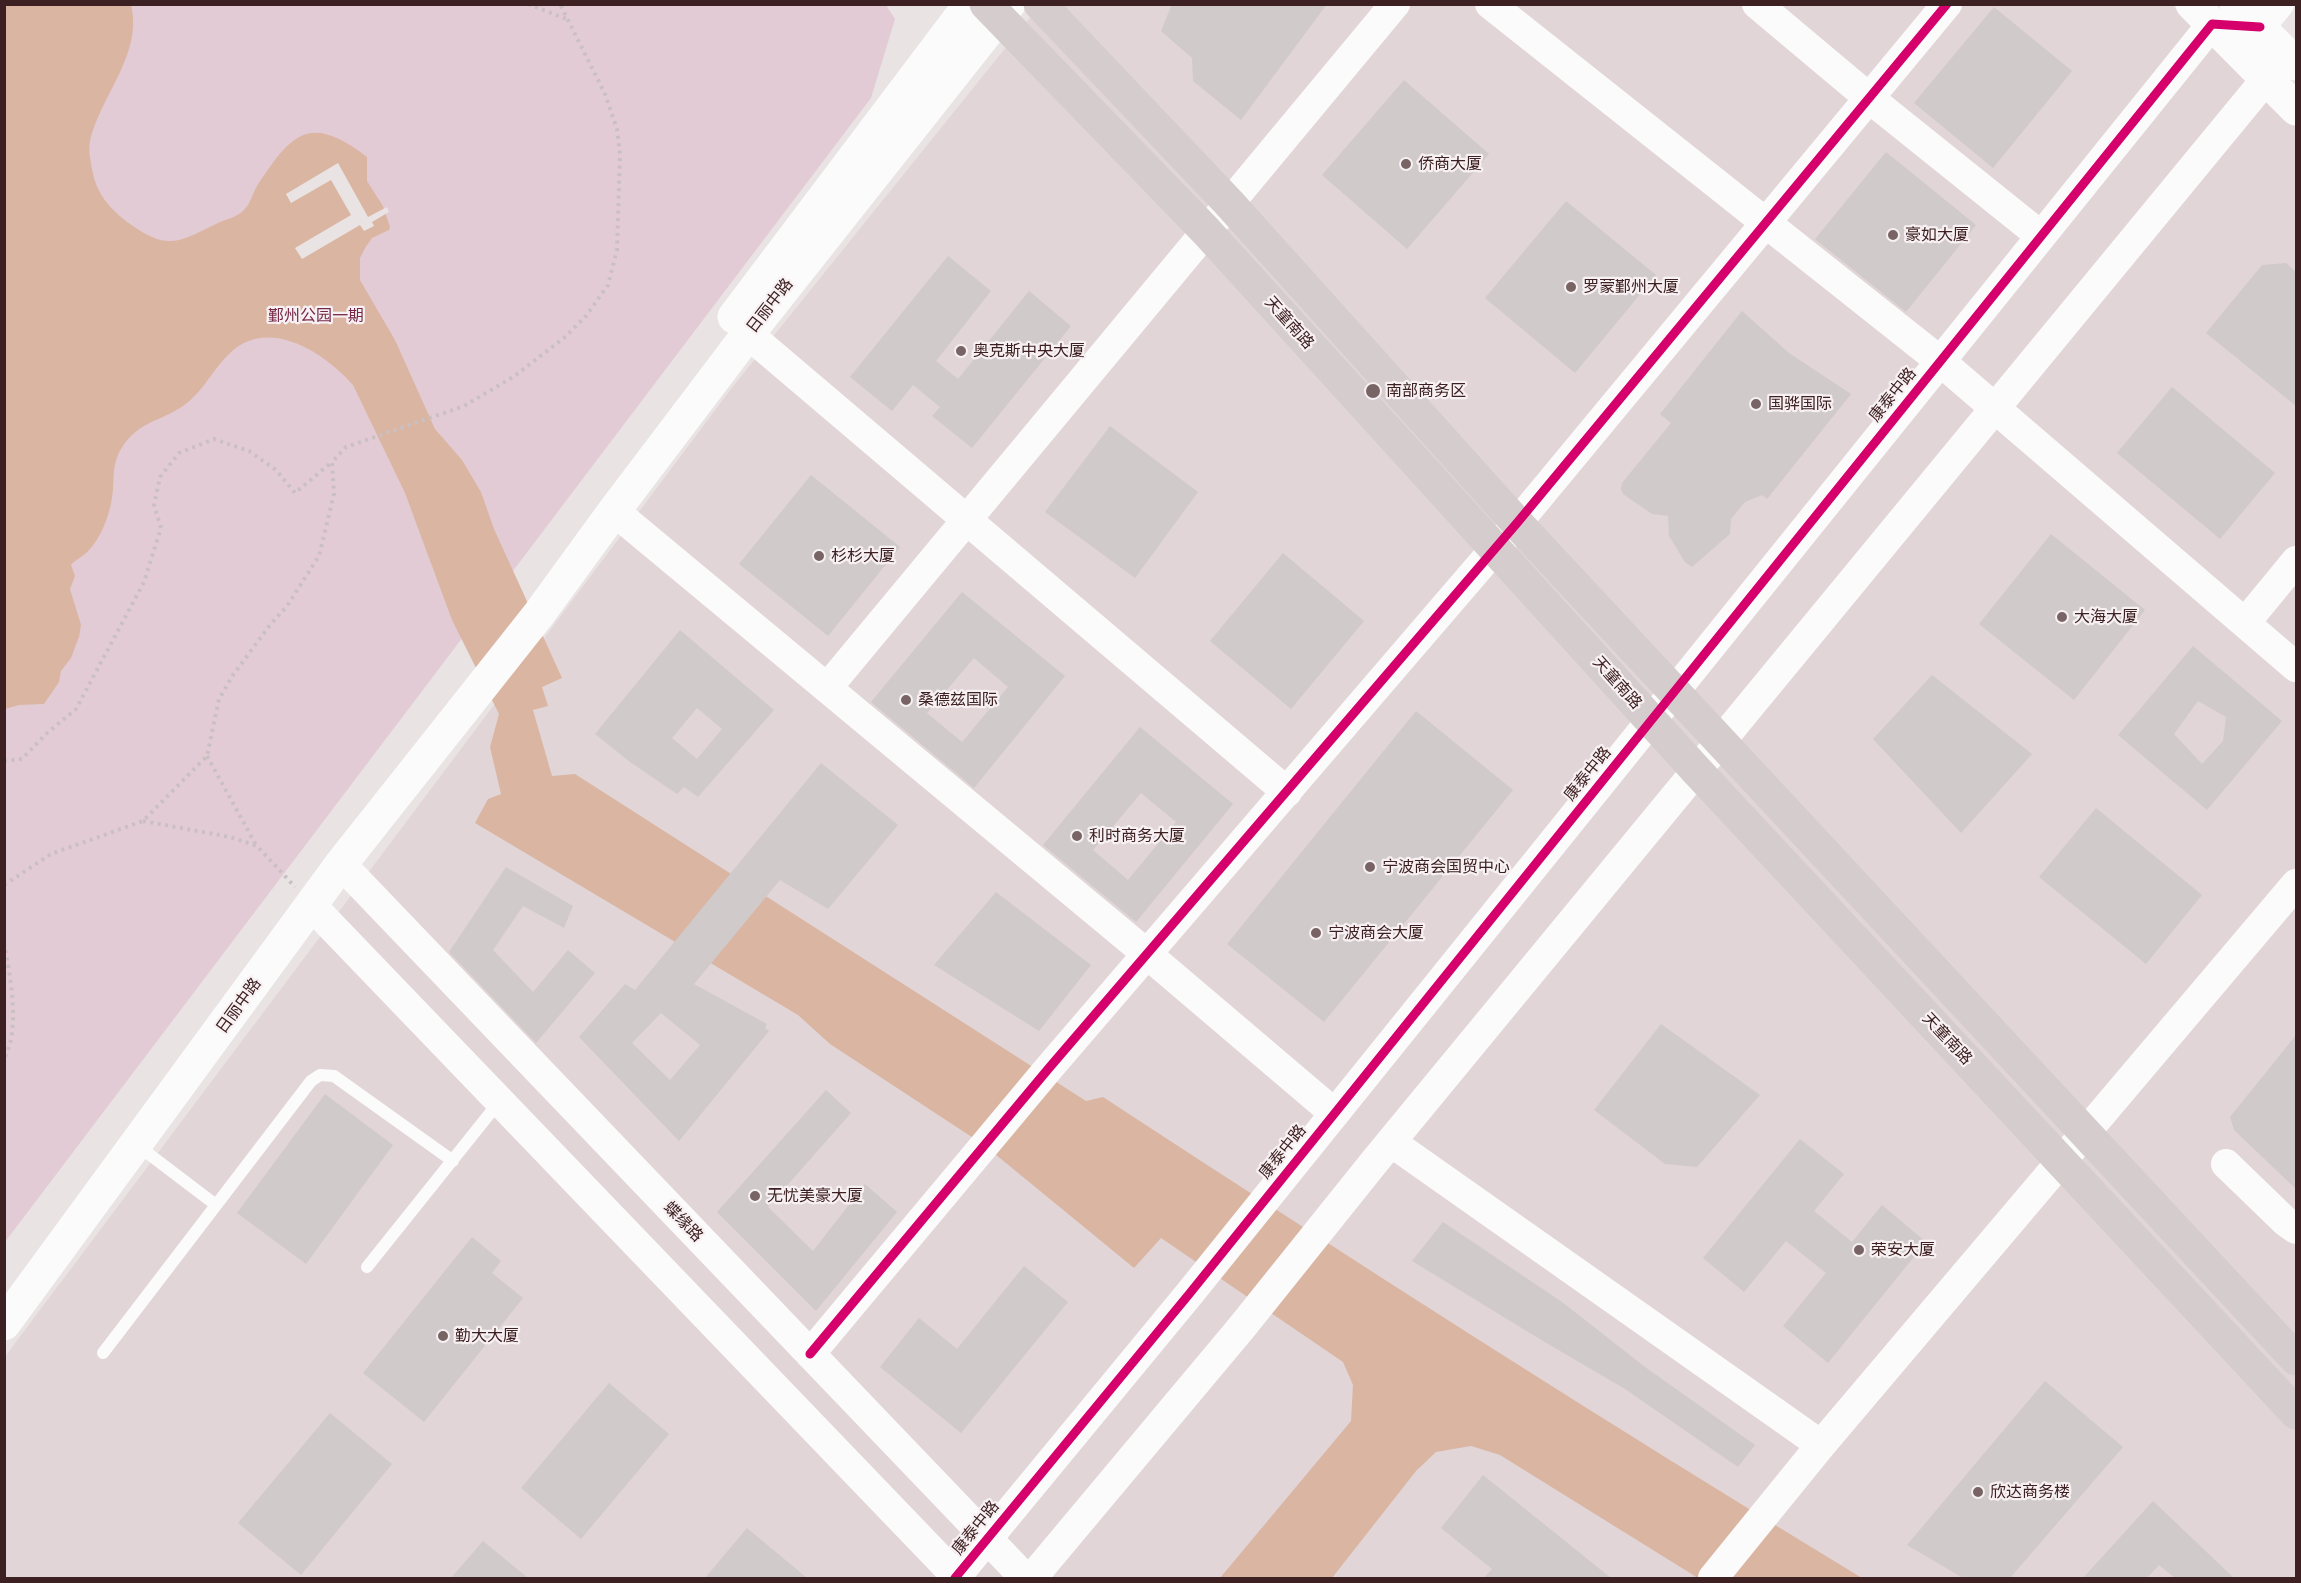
<!DOCTYPE html>
<html>
<head>
<meta charset="utf-8">
<style>
  body { margin:0 }
  #map { position:relative; width:2301px; height:1583px; overflow:hidden; background:#e9e3e4; font-family:"Open Sans",sans-serif }
  canvas { display:block }
  .frame { position:absolute; inset:0; border:6px solid #3d2021; pointer-events:none }
</style>
</head>
<body>
<div id="map">
<canvas width="2301" height="1583"></canvas>
<div class="frame"></div>
</div>
<script>
const context = document.querySelector('canvas').getContext('2d');
context.lineJoin = 'round';
function fillPath(path, color) {
  context.fillStyle = color;
  context.fill(path, 'evenodd');
}
function strokePath(path, color, width, dash) {
  context.strokeStyle = color;
  context.lineWidth = width;
  context.lineCap = dash ? 'butt' : 'round';
  context.setLineDash(dash || []);
  context.stroke(path);
}
function write(font, color, halo, rows, align = 'center') {
  context.font = font + ' "Open Sans","Noto Sans SC",sans-serif';
  context.lineWidth = 4.5;
  context.setLineDash([]);
  context.textBaseline = 'middle';
  context.strokeStyle = halo;
  context.fillStyle = color;
  for (const [text, x, y, turn = 0] of rows) {
    context.save();
    context.translate(x, y);
    context.rotate((+turn || 0) * Math.PI / 180);
    context.textAlign = isNaN(turn) ? turn : align;
    if (halo) context.strokeText(text, 0, 0);
    context.fillText(text, 0, 0);
    context.restore();
  }
}
fillPath(new Path2D(`
  M1040 5H2172L2296 127V1578H5L4 1358 734 385Z`), '#e1d5d7');
fillPath(new Path2D(`
  M5 5H886L895 19 871 98 5 1242Z`), '#e3cbd6');
fillPath(new Path2D(`
  M5 5H131C143 54 101 95 90 141 88 151 91 163 93 173 97 196 114 213 133 226 169 251 180 241 216 224 225 219 236 218 244 210 251 203 252 194 257 186 292 133 309 113 367 157V181L383 206 390 227 389 230 372 238 365 248 360 258V280L395 340 435 429 462 460 481 492 494 529 562 678 542 687 548 706 533 710 552 776 575 774 1086 1101 1103 1097C1354 1261 1606 1423 1862 1578H1698L1500 1455 1471 1446 1436 1452 1416 1471 1332 1578H1220L1351 1421 1353 1385 1343 1362 1161 1238 1134 1268 984 1145 830 1044 798 1015 475 823 488 799 501 794 490 747 499 714 452 620 405 493 353 385C323 351 266 315 228 355 211 372 203 392 183 406 160 422 138 421 121 449 111 466 115 480 112 498 109 517 100 541 85 554 80 558 75 560 71 565L75 576 70 589 81 625 79 637 71 658 61 671 59 682 44 704 19 705 5 709Z`), '#dab6a2');
fillPath(new Path2D(`
  M338 163 368 217 387 207 389 212 372 222 374 226 364 231 360 225 302 259 295 248 351 215 331 180 291 203 286 194Z`), '#e9e3e4');
fillPath(new Path2D(`
  M1172 4H1327L1241 120 1193 81 1192 58 1161 31Z
  M1994 7 2072 71 1993 168 1914 103Z
  M1404 80 1489 154 1407 249 1322 175Z
  M1886 152 1976 225 1906 312 1815 239Z
  M1566 201 1656 275 1575 373 1485 298Z
  M948 256 991 291 936 361 958 379 1029 291 1071 326 972 448 932 416 940 407 913 385 892 411 850 377Z
  M2286 263 2296 272V406L2206 333 2262 265Z
  M1742 311 1789 353 1851 394 1767 499 1762 495 1745 502 1731 519 1730 534 1692 567 1685 562 1669 536 1668 516 1652 514 1623 494 1621 489 1622 483 1671 423 1660 414Z
  M2172 387 2275 473 2220 539 2117 453Z
  M1110 426 1198 492 1135 578 1045 512Z
  M811 475 900 547 828 636 739 564Z
  M2051 534 2145 610 2074 700 1979 624Z
  M1283 553 1364 621 1291 709 1210 641Z
  M962 592 1065 676 974 788 871 702ZM974 658 1008 687 962 742 927 713Z
  M680 630 774 710 698 797 684 787 677 794 630 762 595 734ZM697 708 722 729 697 759 672 738Z
  M2193 646 2282 721 2207 810 2118 735ZM2198 701 2226 717 2223 741 2202 764 2174 734Z
  M1932 675 2032 754 1961 833 1873 739Z
  M1416 711 1513 790 1324 1022 1227 944Z
  M1140 727 1233 804 1136 922 1043 845ZM1141 793 1176 822 1128 880 1093 850Z
  M821 763 898 825 828 909 780 880 694 984 767 1024 765 1028 769 1031 679 1141 579 1037 625 984 635 990ZM661 1013 700 1045 670 1080 632 1043Z
  M2096 808 2202 895 2146 964 2039 877Z
  M506 867 573 906 564 928 523 906 493 950 533 992 568 950 595 973 536 1043 449 952Z
  M996 892 1091 965 1039 1031 934 965Z
  M1661 1024 1760 1095 1697 1167 1665 1164 1594 1110Z
  M2296 1035V1189L2234 1130 2230 1117Z
  M826 1090 851 1113 768 1207 813 1251 865 1184 897 1212 816 1311 717 1212Z
  M325 1094 393 1145 306 1264 237 1213Z
  M1800 1139 1844 1174 1814 1211 1852 1242 1882 1205 1926 1242 1828 1363 1783 1326 1826 1273 1786 1241 1744 1292 1703 1258Z
  M1443 1222 1562 1302 1645 1367 1755 1445 1738 1467 1625 1389 1543 1341 1412 1261Z
  M472 1237 501 1261 492 1273 523 1298 424 1422 363 1373Z
  M1024 1266 1068 1302 961 1433 880 1367 919 1318 957 1349Z
  M2045 1381 2123 1447 2010 1578H1963L1907 1545Z
  M609 1383 669 1434 581 1539 521 1488Z
  M330 1413 392 1464 301 1575 238 1523Z
  M1483 1475 1611 1578H1484L1492 1569 1441 1528Z
  M2153 1501 2234 1578H2175L2159 1565 2147 1578H2083Z
  M747 1528 807 1578H705Z
  M483 1541 528 1578H451Z`), '#d0cacb');
strokePath(new Path2D(`
  M528 4 569 20
  M207 756 256 845
  M4 761 22 759 46 734 76 709 144 582 161 528 154 505 160 477 179 453 214 439 249 451 276 470 295 493 332 462
  M143 821 230 837 257 846 295 887
  M4 885 51 854 143 821 207 756 219 699 233 675 270 625 287 606 319 556 334 494 332 462 346 447 464 406 491 390 513 377 564 338 586 316 608 285 617 250 620 154 617 129 605 94 560 4
  M4 943C10 973 21 1031 4 1058`), '#cac0c1', 4, [3, 4.5]);
strokePath(new Path2D(`
  M137 1145 216 1205
  M367 1267 499 1102
  M103 1353 311 1081 320 1075 334 1076 453 1161`), '#fcfbfb', 12);
strokePath(new Path2D(`
  M1490 4 1940 361 2296 667
  M1757 4 1869 98 2041 236
  M748 334 1287 792
  M614 511 1147 954 1334 1113
  M2245 623 2296 561
  M827 688 1395 4
  M341 864 1025 1578
  M312 906 958 1578
  M1391 1142 1821 1445
  M2226 1164 2286 1222 2296 1229
  M810 1354 1049 1068 1517 523 1947 4
  M955 1578 1190 1293 2212 24 2236 26
  M1032 1578 1242 1327 1375 1161 2266 79 2260 27 2279 4
  M1713 1578 1821 1445 2296 884`), '#fcfbfb', 30);
strokePath(new Path2D(`
  M2192 4 2296 109
  M2236 4 2296 64
  M734 317 970 4
  M4 1324 341 864 539 614 614 511 748 334 1009 4`), '#fcfbfb', 33);
strokePath(new Path2D(`
  M986 4 1206 231 1696 770 2296 1413
  M1040 4 1229 203 1517 523 2296 1359`), '#d5cdcd', 33);
strokePath(new Path2D(`
  M810 1354 1049 1068 1517 523 1947 4
  M955 1578 1190 1293 2212 24 2260 27`), '#d6006c', 9);
for (const [x, y, r, color] of [
  [1406,164,6,"#796465"],
  [1893,235,6,"#796465"],
  [1571,287,6,"#796465"],
  [961,351,6,"#796465"],
  [1373,391,8,"#796465"],
  [1756,404,6,"#796465"],
  [819,556,6,"#796465"],
  [2062,617,6,"#796465"],
  [906,700,6,"#796465"],
  [1077,836,6,"#796465"],
  [1370,867,6,"#796465"],
  [1316,933,6,"#796465"],
  [755,1196,6,"#796465"],
  [1859,1250,6,"#796465"],
  [443,1336,6,"#796465"],
  [1978,1492,6,"#796465"]
]) {
  const dot = new Path2D();
  dot.arc(x, y, r, 0, 2 * Math.PI);
  context.fillStyle = color;
  context.fill(dot);
  strokePath(dot, '#f8f1f3', 2);
}
write('16px', '#3d2021', '#f8f1f3', [
  ["侨商大厦",1418,164],
  ["豪如大厦",1905,235],
  ["罗蒙鄞州大厦",1583,287],
  ["奥克斯中央大厦",973,351],
  ["南部商务区",1386,391],
  ["国骅国际",1768,404],
  ["杉杉大厦",831,556],
  ["大海大厦",2074,617],
  ["桑德兹国际",918,700],
  ["利时商务大厦",1089,836],
  ["宁波商会国贸中心",1382,867],
  ["宁波商会大厦",1328,933],
  ["无忧美豪大厦",767,1196],
  ["荣安大厦",1871,1250],
  ["勤大大厦",455,1336],
  ["欣达商务楼",1990,1492]
], 'left');
write('16px', '#3d2021', '#f8f1f3', [
  ["日丽中路",770,306,-52],
  ["天童南路",1289,323,48],
  ["康泰中路",1893,395,-51],
  ["天童南路",1617,683,48],
  ["康泰中路",1588,774,-51],
  ["日丽中路",239,1006,-54],
  ["天童南路",1947,1039,47],
  ["康泰中路",1283,1152,-51],
  ["蝶缘路",683,1222,46],
  ["康泰中路",976,1528,-51]
]);
write('16px', '#762847', '#f8f1f3', [
  ["鄞州公园一期",316,316]
]);
</script>
</body>
</html>
